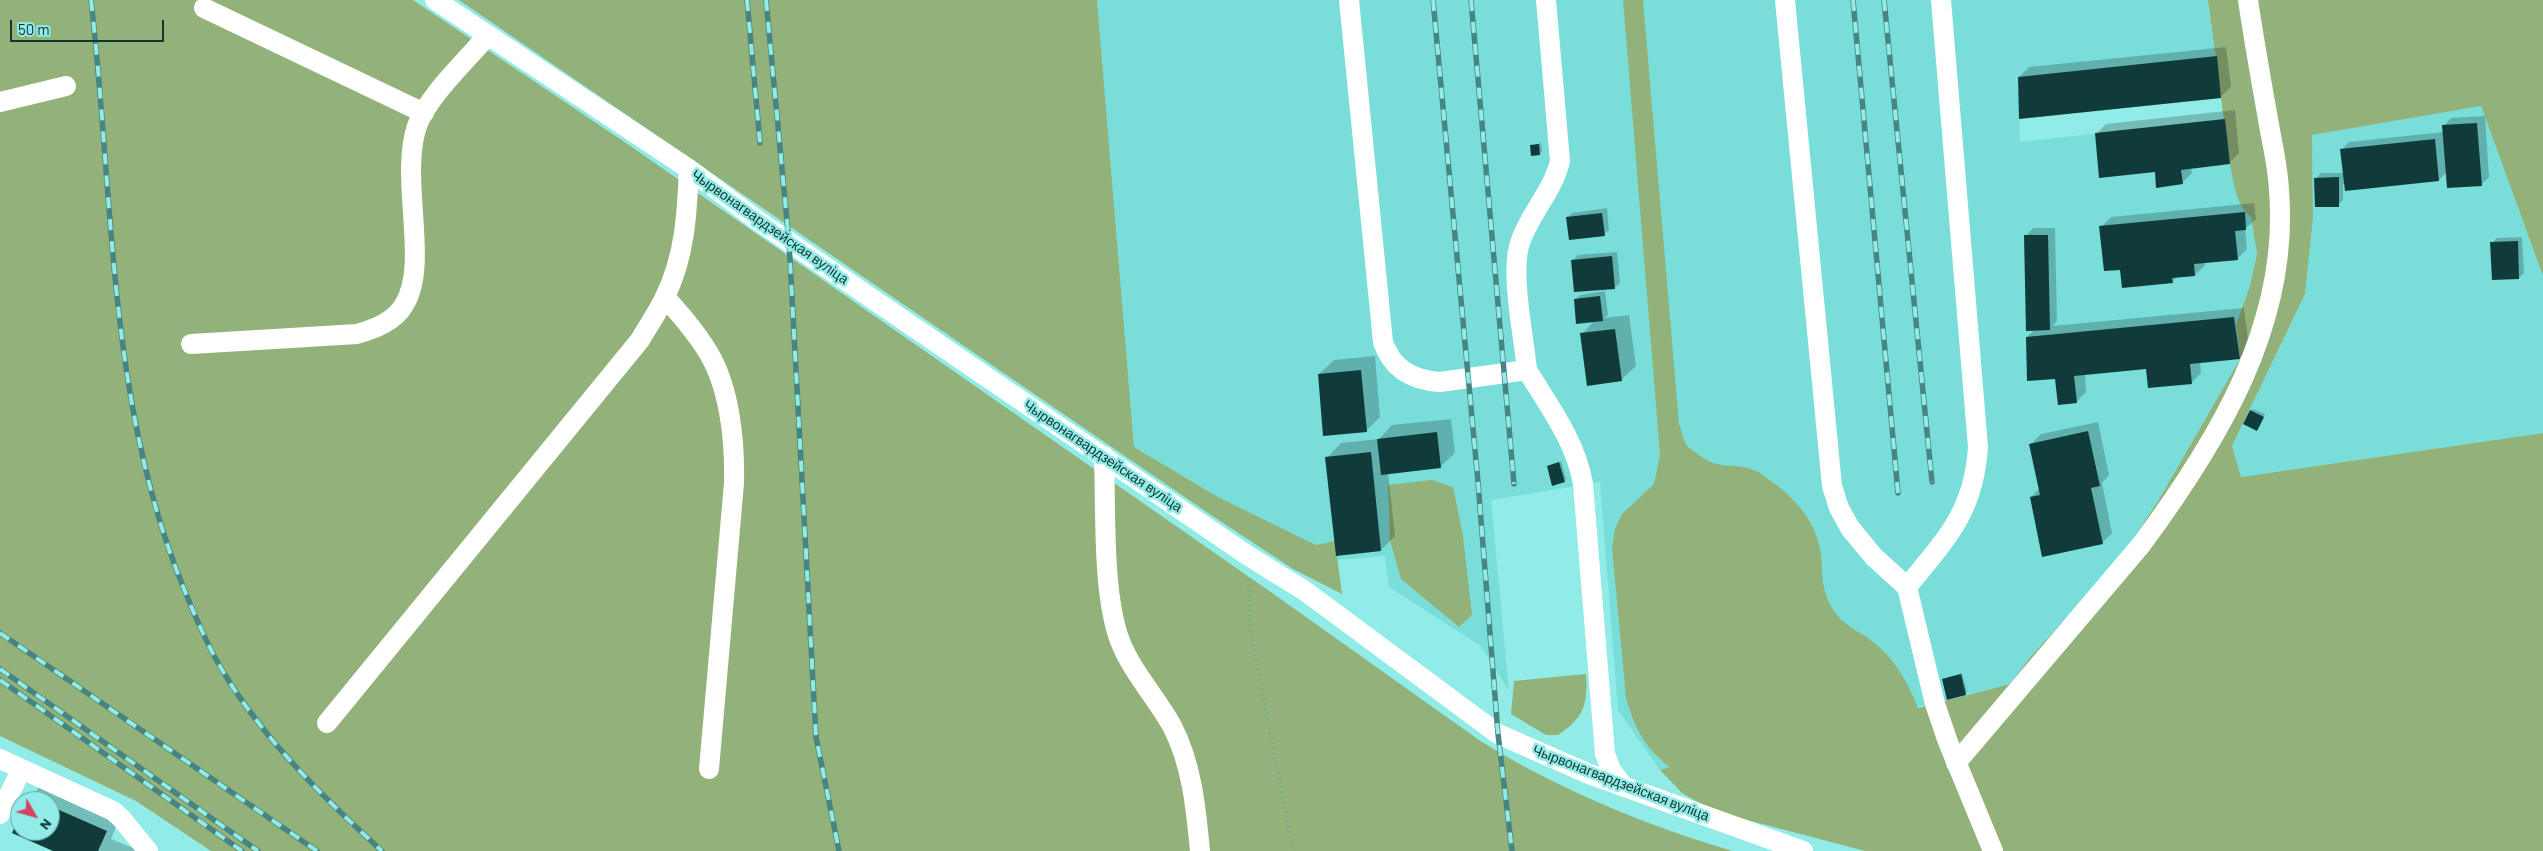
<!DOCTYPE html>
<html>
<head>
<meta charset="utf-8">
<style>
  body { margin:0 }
  #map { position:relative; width:2543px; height:851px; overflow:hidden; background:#91ebe7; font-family:Barlow,sans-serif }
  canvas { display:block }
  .north { position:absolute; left:10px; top:791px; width:50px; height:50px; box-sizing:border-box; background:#91ebe7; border:1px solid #5da3a0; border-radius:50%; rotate:128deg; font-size:14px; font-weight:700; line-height:20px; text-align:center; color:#103735 }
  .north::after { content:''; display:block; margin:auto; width:18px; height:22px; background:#d44462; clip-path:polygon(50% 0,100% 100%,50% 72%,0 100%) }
  .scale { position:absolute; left:10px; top:20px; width:154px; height:22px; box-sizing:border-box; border:2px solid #103735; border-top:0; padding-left:6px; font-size:15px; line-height:18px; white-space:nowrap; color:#103735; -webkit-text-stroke:4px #91ebe7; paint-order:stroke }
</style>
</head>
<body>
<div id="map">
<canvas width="2543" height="851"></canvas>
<div class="north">N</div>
<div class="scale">50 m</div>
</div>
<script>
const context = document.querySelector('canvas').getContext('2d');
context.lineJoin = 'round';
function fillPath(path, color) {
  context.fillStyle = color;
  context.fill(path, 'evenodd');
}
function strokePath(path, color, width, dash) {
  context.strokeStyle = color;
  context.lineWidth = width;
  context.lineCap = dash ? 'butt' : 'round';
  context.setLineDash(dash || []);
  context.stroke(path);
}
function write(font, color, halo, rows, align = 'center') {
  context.font = font + ' Barlow,sans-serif';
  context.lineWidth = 5;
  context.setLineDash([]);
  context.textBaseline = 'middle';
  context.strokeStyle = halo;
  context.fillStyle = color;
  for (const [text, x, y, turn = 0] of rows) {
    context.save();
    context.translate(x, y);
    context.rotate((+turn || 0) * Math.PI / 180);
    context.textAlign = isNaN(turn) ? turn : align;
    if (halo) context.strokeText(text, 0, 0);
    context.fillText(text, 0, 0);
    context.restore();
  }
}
fillPath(new Path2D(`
  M1097 0H2208L2221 98 2019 119 2020 142 2225 119 2230 164 2251 217 2257 254 2250 286 2236 324 2240 359 2158 501 2118 562 2032 655 2010 684 1660 770 1618 710 1600 482 1491 500 1509 691 1481 646 1389 587 1385 556 1337 560 1334 542 1316 545 1218 497 1134 447Z
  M2481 106 2543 276V433L2241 477 2232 446 2305 294 2313 218 2312 135Z`), '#79deda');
fillPath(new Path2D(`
  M0 0H413L629 145 1275 595 1479 740C1557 789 1643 824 1732 851H211L136 801 0 736Z
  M459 0H1097L1134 447 1218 497 1316 545 1335 541 1342 594 1293 569 1208 513Z
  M1623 0H1643L1679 424C1682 431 1683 440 1687 446 1690 449 1696 452 1699 455 1722 472 1734 461 1756 471 1763 474 1769 480 1775 484 1798 501 1818 526 1821 555 1823 575 1821 588 1831 606 1839 622 1854 629 1868 638 1893 656 1907 680 1918 708L2010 684 2032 655 2118 562 2158 501 2240 359 2236 324 2250 286 2257 254 2251 217C2236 206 2234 182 2230 165L2208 0H2543V276L2481 106 2312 135 2313 218 2305 294 2232 446 2241 477 2543 433V851H1865L1736 817 1703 805 1682 793 1660 770 1670 767C1646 750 1634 727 1626 698L1612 548 1615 529 1622 514 1654 484 1660 455Z
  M1432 480 1453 487 1463 536 1472 615 1459 627 1401 579 1390 540 1388 485Z
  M1586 674C1588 704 1584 718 1558 735H1546L1511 714 1514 681Z`), '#92b27a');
fillPath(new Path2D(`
  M2226 47 2231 87 2220 97 2019 77 2029 67Z
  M2235 110 2239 153 2229 163 2191 167 2192 173 2182 183 2156 170 2096 134 2106 124Z
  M2485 116 2489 177 2481 185 2447 172 2439 180 2346 190 2345 184H2343V200L2338 205 2316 178 2321 173H2344L2341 150 2349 142 2444 132V126L2451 118Z
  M1541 143 1542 151 1540 154 1531 146Z
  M2254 203 2256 219 2245 229 2247 249 2237 259 2205 262V265L2195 275 2178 276 2172 282 2122 268 2101 227 2111 217Z
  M1607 208 1609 230 1604 234 1567 218 1572 213Z
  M2033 228H2055L2057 321 2052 326 2244 308 2249 348 2239 358 2200 362 2201 373 2191 383 2147 368 2085 374 2086 392 2076 402 2027 337 2035 329 2026 236Z
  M2522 237 2524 273 2519 278 2492 243 2497 238Z
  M1617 252 1620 283 1615 287 1573 260 1578 255Z
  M1605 291 1608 315 1604 318 1629 315 1636 366 1621 380 1582 334 1594 321 1575 300 1580 295Z
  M1375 356 1380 417 1366 431 1319 374 1334 360Z
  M2253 409 2265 414 2259 427 2251 411Z
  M1451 419 1455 453 1440 467 1388 473 1395 536 1381 550 1327 458 1341 443 1379 439 1392 425Z
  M2098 422 2109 475 2102 483 2112 533 2102 543 2031 497 2040 488 2031 444 2041 434Z
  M1561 461 1566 479 1564 481 1548 466Z
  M1962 673 1967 692 1965 694 1943 679Z
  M43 783 120 817 111 839 140 851H57L14 832 20 818V831H50V801H27Z`), '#0003');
fillPath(new Path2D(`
  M2217 56 2221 98 2019 119 2018 77Z
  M2225 119 2230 164 2181 170 2183 184 2156 188 2155 172 2099 178 2095 133Z
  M2477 123 2482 186 2447 188 2442 125Z
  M2435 139 2439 181 2345 191 2340 149Z
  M1539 144 1540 155 1531 156 1530 145Z
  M2339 177V207H2315L2314 178Z
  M2245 212 2246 230 2235 231 2238 260 2194 264 2195 276 2172 278 2173 283 2122 288 2120 270 2104 271 2099 226Z
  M1602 213 1605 236 1569 240 1566 217Z
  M2024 235H2048L2050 330 2026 331Z
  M2518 241 2519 279 2492 280 2490 242Z
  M1612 256 1615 289 1574 292 1571 260Z
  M1600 296 1603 321 1576 324 1574 299Z
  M2234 317 2240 359 2190 364 2192 384 2148 388 2146 369 2074 376 2077 403 2058 405 2055 379 2027 381 2026 337Z
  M1615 329 1622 381 1587 386 1580 333Z
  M1361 370 1367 432 1323 436 1318 374Z
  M2250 410 2264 417 2257 431 2243 424Z
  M2088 431 2100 486 2091 488 2103 544 2042 557 2030 497 2040 495 2029 444Z
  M1437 432 1441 468 1381 475 1377 439Z
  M1371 452 1381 551 1336 556 1325 457Z
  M1559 462 1565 482 1552 486 1547 466Z
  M1961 674 1966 695 1947 700 1942 679Z
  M50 806 107 831 98 851H53L12 833 20 815V831H50Z`), '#103b3a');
strokePath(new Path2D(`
  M1248 580 1251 633 1293 851`), '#62a9a6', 3, [1, 4]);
strokePath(new Path2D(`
  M435 0 689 169 757 220 1247 555 1305 591 1498 734 1589 774 1803 851
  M1349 0 1383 342C1392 369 1412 380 1440 382L1527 370C1549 406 1576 442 1583 484L1605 754 1611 770 1624 787
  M1785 0 1832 486 1839 508 1850 528 1874 557 1907 587 1935 704 1948 742 1993 851
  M204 8 424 113
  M0 102 66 86
  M665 297C681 315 696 332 708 352 730 388 735 442 734 483L709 769
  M191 344 357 334C374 329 394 322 404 305 430 264 399 179 417 126 427 97 467 60 487 36
  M1527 370C1524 337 1509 269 1521 240 1531 212 1553 191 1560 161L1546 0
  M1104 456C1106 510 1102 593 1120 641 1132 672 1156 697 1172 726 1192 764 1196 809 1200 851
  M1907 587C1946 539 1974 512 1978 447L1941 0
  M327 723 640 340C648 326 658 312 665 297 685 256 687 214 689 169
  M0 759 113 811 121 818 148 851
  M1956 763 2141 545C2218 441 2290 324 2279 190 2278 167 2272 143 2268 119 2261 80 2254 40 2248 0
  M0 814 21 770`), '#fff', 20);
const rail = new Path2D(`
  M91 0C114 198 107 402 184 589 196 618 208 647 224 673 265 741 324 798 382 851
  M747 0 760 143
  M766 0 789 242 816 737 839 851
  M1433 0 1478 482 1498 734 1512 851
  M1471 0 1514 484
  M1853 0 1898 493
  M1884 0 1932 482
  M0 633 317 851
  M0 669 258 851
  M0 680 242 851`);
strokePath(rail, '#488582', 5.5);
strokePath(rail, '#91ebe7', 4, [11]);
write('14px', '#103735', '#91ebe7', [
  ["Чырвонагвардзейская вуліца",770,227,35],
  ["Чырвонагвардзейская вуліца",1103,456,34],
  ["Чырвонагвардзейская вуліца",1621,783,21]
]);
</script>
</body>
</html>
